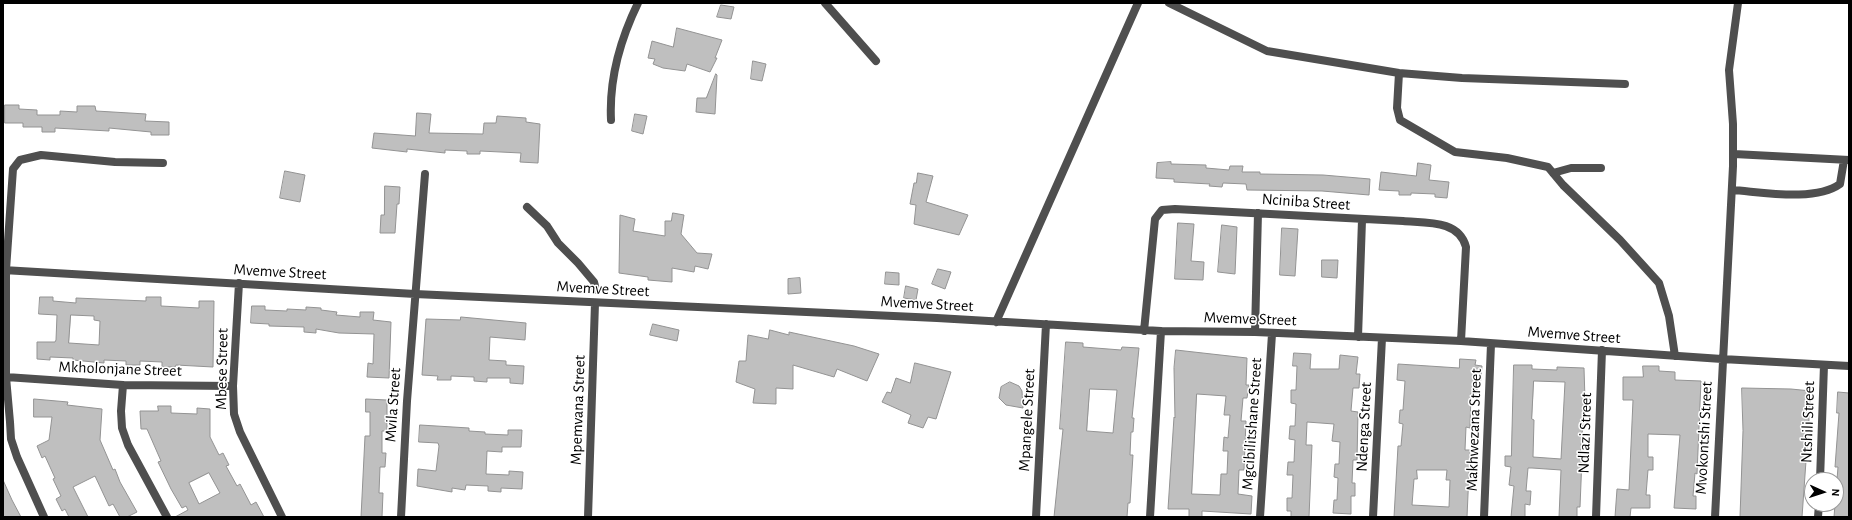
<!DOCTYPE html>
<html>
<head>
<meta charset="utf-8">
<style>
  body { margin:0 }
  #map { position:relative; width:1852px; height:520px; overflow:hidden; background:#fff; font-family:"Alegreya Sans",sans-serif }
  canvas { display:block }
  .frame { position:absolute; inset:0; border:4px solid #000; pointer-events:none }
  .north { position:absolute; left:1804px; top:472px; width:40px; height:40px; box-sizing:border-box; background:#fff; border:1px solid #999; border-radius:50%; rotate:93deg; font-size:11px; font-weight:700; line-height:16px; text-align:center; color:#000 }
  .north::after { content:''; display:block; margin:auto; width:14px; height:18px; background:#000; clip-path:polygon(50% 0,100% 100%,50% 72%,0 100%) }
</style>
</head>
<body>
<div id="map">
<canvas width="1852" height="520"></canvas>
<div class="frame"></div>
<div class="north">N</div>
</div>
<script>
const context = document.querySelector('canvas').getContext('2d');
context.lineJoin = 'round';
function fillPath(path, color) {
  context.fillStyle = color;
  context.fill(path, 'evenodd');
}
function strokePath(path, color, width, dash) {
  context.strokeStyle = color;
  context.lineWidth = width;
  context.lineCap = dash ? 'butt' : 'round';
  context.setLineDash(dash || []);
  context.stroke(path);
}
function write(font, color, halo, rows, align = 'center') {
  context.font = font + ' "Alegreya Sans",sans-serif';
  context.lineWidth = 3;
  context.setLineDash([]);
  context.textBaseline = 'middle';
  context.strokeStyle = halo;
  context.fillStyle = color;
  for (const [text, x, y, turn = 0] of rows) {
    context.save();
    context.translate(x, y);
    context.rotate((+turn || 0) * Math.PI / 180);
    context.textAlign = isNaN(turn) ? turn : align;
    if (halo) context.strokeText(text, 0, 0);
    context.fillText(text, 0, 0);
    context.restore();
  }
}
const building = new Path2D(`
  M721 5 734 7 731 19 717 17Z
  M677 28 722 40 715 58H717L710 72 687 64 685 71 663 68 653 64 655 59 648 58 652 41 673 47Z
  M753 61 766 64 762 81 751 79Z
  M716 74 717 75 715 114 696 112 697 98H706Z
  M5 105H19V109L37 110V115H60V111L77 112V106H95L96 111 146 114 145 121 169 122V135H151V132L109 128V131L55 128V132H42V127H23V123H5Z
  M417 113 431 114 429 133 483 134 484 123H496L497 116 526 118V122L540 124 538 163 520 162 521 153 480 151V154H467V151L445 150V153L407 149V152L372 148 374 133 415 136Z
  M635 114 647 116 643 134 632 131Z
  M1171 162V164L1206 165V168L1229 170 1230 166H1243L1242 172H1260V174L1323 175 1370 179 1369 195 1322 191 1247 190 1246 184 1223 183 1222 187 1209 186 1210 184 1174 182V179L1156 178 1157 163Z
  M1418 163 1431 165 1429 180 1449 182 1447 198 1435 197V194L1411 193V195H1399V191L1379 190 1381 172 1416 176Z
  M285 171 305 175 300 202 280 198Z
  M918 173 933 176 926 202 968 215 959 235 914 224 916 205 910 204 914 183H916Z
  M385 186 400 187 399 204H397L395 233H380L381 215H384Z
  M673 213 684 215 681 234 697 253 712 254 708 269 695 266 694 272 672 268V282L648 280V277L619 273 620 215 635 219 633 231 665 236V221H671Z
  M1178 223 1194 224 1191 261 1204 262 1203 280 1175 279Z
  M1222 225 1237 227 1235 274 1218 272Z
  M1282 228 1298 229 1295 276 1280 275Z
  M1322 260H1338L1337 278 1322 277Z
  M938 269 951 272 945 289 932 284Z
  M886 272 899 273V285L885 284Z
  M800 278 801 293 788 294V279Z
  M906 286 918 289 916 300 904 298Z
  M40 297H53V301L76 303V298L146 301V297H161V306L199 308V301H214L213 367 176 365 175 367H162V362L140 361V365H126V361L104 360V363L73 360V358L50 357V360L37 359V342H55L56 340 57 315 39 314ZM71 315 94 316V320L100 321 99 345 69 343Z
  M252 306H265V310L287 311V309L306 310V307L321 308V310L337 312 336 315 360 317V312H374L373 320 391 322 389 378 367 377 368 363 373 364 374 334 339 333 316 329V333L304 332V327L269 326V324L251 323Z
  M461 317 526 323 525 340 490 337 489 360 506 361V365L524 366 523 384 510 383V378H487V382L474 381V377L451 376V380H437L438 376 422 375 426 319 460 320Z
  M653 324 679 330 677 341 650 335Z
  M770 330 789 335V332L854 346 879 354 867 381 837 369 834 377 793 365V389L776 388V404L753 403 755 389 736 382 739 361H746L748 335 768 339Z
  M1066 342 1083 343V347L1121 350 1122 347 1139 348 1132 418H1134L1133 432H1131L1130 455H1133L1130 503H1128L1127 517H1054L1063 429H1060ZM1090 389 1117 390 1113 433 1087 431Z
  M1176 350 1247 358 1246 385H1249L1247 398H1243L1241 421H1246L1244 470H1239L1238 494 1252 496 1251 514 1202 511V517H1189V509H1168L1174 417 1175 418 1174 368ZM1197 394 1226 396 1224 415H1230L1228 438 1224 437 1223 451H1228L1227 474H1221L1220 495 1192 494Z
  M1294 353 1311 354 1310 369H1339L1340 355 1358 357 1356 374H1360L1359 388H1353L1351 411 1358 412 1357 460H1353L1352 483H1355V496H1351V514L1333 513 1334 500H1337L1338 478 1334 477 1335 464H1339L1340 442 1332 441 1334 424 1307 422 1306 445H1312L1309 517H1291V511H1287V498H1292L1293 475H1287L1288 462H1294L1295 440 1289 439 1290 426H1295L1296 404 1291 403V390H1296L1297 366H1293Z
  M1460 359 1476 360 1475 365 1482 366 1480 387H1477V393H1471L1470 428 1466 427 1465 450H1470L1467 517H1394L1398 446H1401L1403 424 1399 423 1400 410H1403L1405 381 1397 380 1398 364 1459 368ZM1417 470H1447L1446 480H1450L1449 507 1412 505 1414 479H1417Z
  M915 363 951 372 936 419 928 417 923 428 908 423 911 415 882 402 887 392 891 393 896 378 910 383Z
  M1514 365H1532V369L1557 370V367L1584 368 1585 400 1580 458H1582L1580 507H1577V517H1559L1561 470 1532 468H1528L1526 491H1531L1530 505 1525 504V517H1511L1514 486 1509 485 1511 467 1505 466V456H1511ZM1534 381 1565 382 1561 459 1533 457 1534 420 1532 419Z
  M1643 366H1659V371L1675 372V380L1701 381 1697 474 1695 473 1693 496H1696V509L1674 508 1680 435 1648 434V457H1653V470H1648L1646 495H1650V508H1631L1630 517H1615L1617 489 1629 490 1633 400H1623V377H1643Z
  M1010 382 1019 386 1022 391 1023 408 1006 405 999 398 1001 387Z
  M1742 388 1791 389 1811 391 1802 517H1740L1743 431Z
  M1838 392 1849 393V517H1834L1838 467H1835L1839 413H1837Z
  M34 399 68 402 67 405 102 409 100 440 113 470 115 469 120 482 137 512 127 517H120L113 504 109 506 95 476 73 487 88 517H69L65 509 62 511 56 499 61 496 53 479 55 478 45 456 42 458 37 446 49 440 52 417H34Z
  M366 399 387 400V431H382V453H386L385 467H380L379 493H383L382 517H361L365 436H370V412H366Z
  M158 406H171V413L197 414V408L210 409V437L219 455 223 453 229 465 226 466 237 486 240 484 251 505 256 502 264 517H175L188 510 186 506 182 508 171 489 158 462 161 461 147 429H141L140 411H158ZM209 473 220 493 199 504 189 483Z
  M420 425 469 428V431L485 432V434L508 435V430H522L521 447H502V452L487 451 486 474 509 475V471L523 472 522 489 501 488V492L488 491V486L466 485 465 490 452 488V492L417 486 418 469 436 471 439 446 438 443 419 442Z
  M3 480 12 500 21 517H3Z`);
fillPath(building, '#bfbfbf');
strokePath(building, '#939393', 1);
strokePath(new Path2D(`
  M825 3 876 61
  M1169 3 1267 51 1399 73 1462 78 1625 84
  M1399 73 1397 108 1400 120 1455 152 1507 158 1548 167 1563 185 1620 240 1659 283 1669 316 1675 356
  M611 120C609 79 620 40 638 3
  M1734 154 1849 160
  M1553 173 1571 168H1601
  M1732 190C1762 192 1815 202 1840 184L1844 160
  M527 207 547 226 558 243 578 263 594 282 596 290
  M3 270 415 294 937 318 1161 331 1255 332 1461 341 1722 359 1849 366
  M239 283 233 386 234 414 240 432 282 517
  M996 322 1138 3
  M1144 331 1155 219 1162 210 1175 209 1403 221C1427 223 1459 220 1466 247L1461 341
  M1255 332 1258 213
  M1358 337 1362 220
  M6 377 123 385 233 386
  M123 385 121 411 122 428 128 445 167 517
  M1820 480 1824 365
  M44 517 17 457 11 439 10 422 6 377V270L13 169 20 160 41 155 115 162 163 163
  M401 517 407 401 425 174
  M588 517 595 303
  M1036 517 1046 324
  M1150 517 1161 331
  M1260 517 1272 334
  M1373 517 1382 338
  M1484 517 1491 344
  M1596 517 1602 350
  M1715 517 1733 166V124L1729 70 1738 3
  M1818 517 1819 504`), '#4f4f4f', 8);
write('16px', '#000', '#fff', [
  ["Nciniba Street",1306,202,4],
  ["Mvemve Street",280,272,3],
  ["Mvemve Street",603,289,3],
  ["Mvemve Street",927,304,3],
  ["Mvemve Street",1250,319,2],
  ["Mvemve Street",1574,335,4],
  ["Mkholonjane Street",120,369,2],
  ["Mbese Street",222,369,-89],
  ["Mvila Street",393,405,-86],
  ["Mpemvana Street",578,410,-88],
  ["Mpangele Street",1027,420,-87],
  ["Ntshili Street",1808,422,-88],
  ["Mgcibilitshane Street",1252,424,-86],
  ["Ndenga Street",1364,427,-87],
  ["Makhwezana Street",1474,430,-88],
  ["Ndlazi Street",1585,433,-88],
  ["Mvokontshi Street",1704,438,-87]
]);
</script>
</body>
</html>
